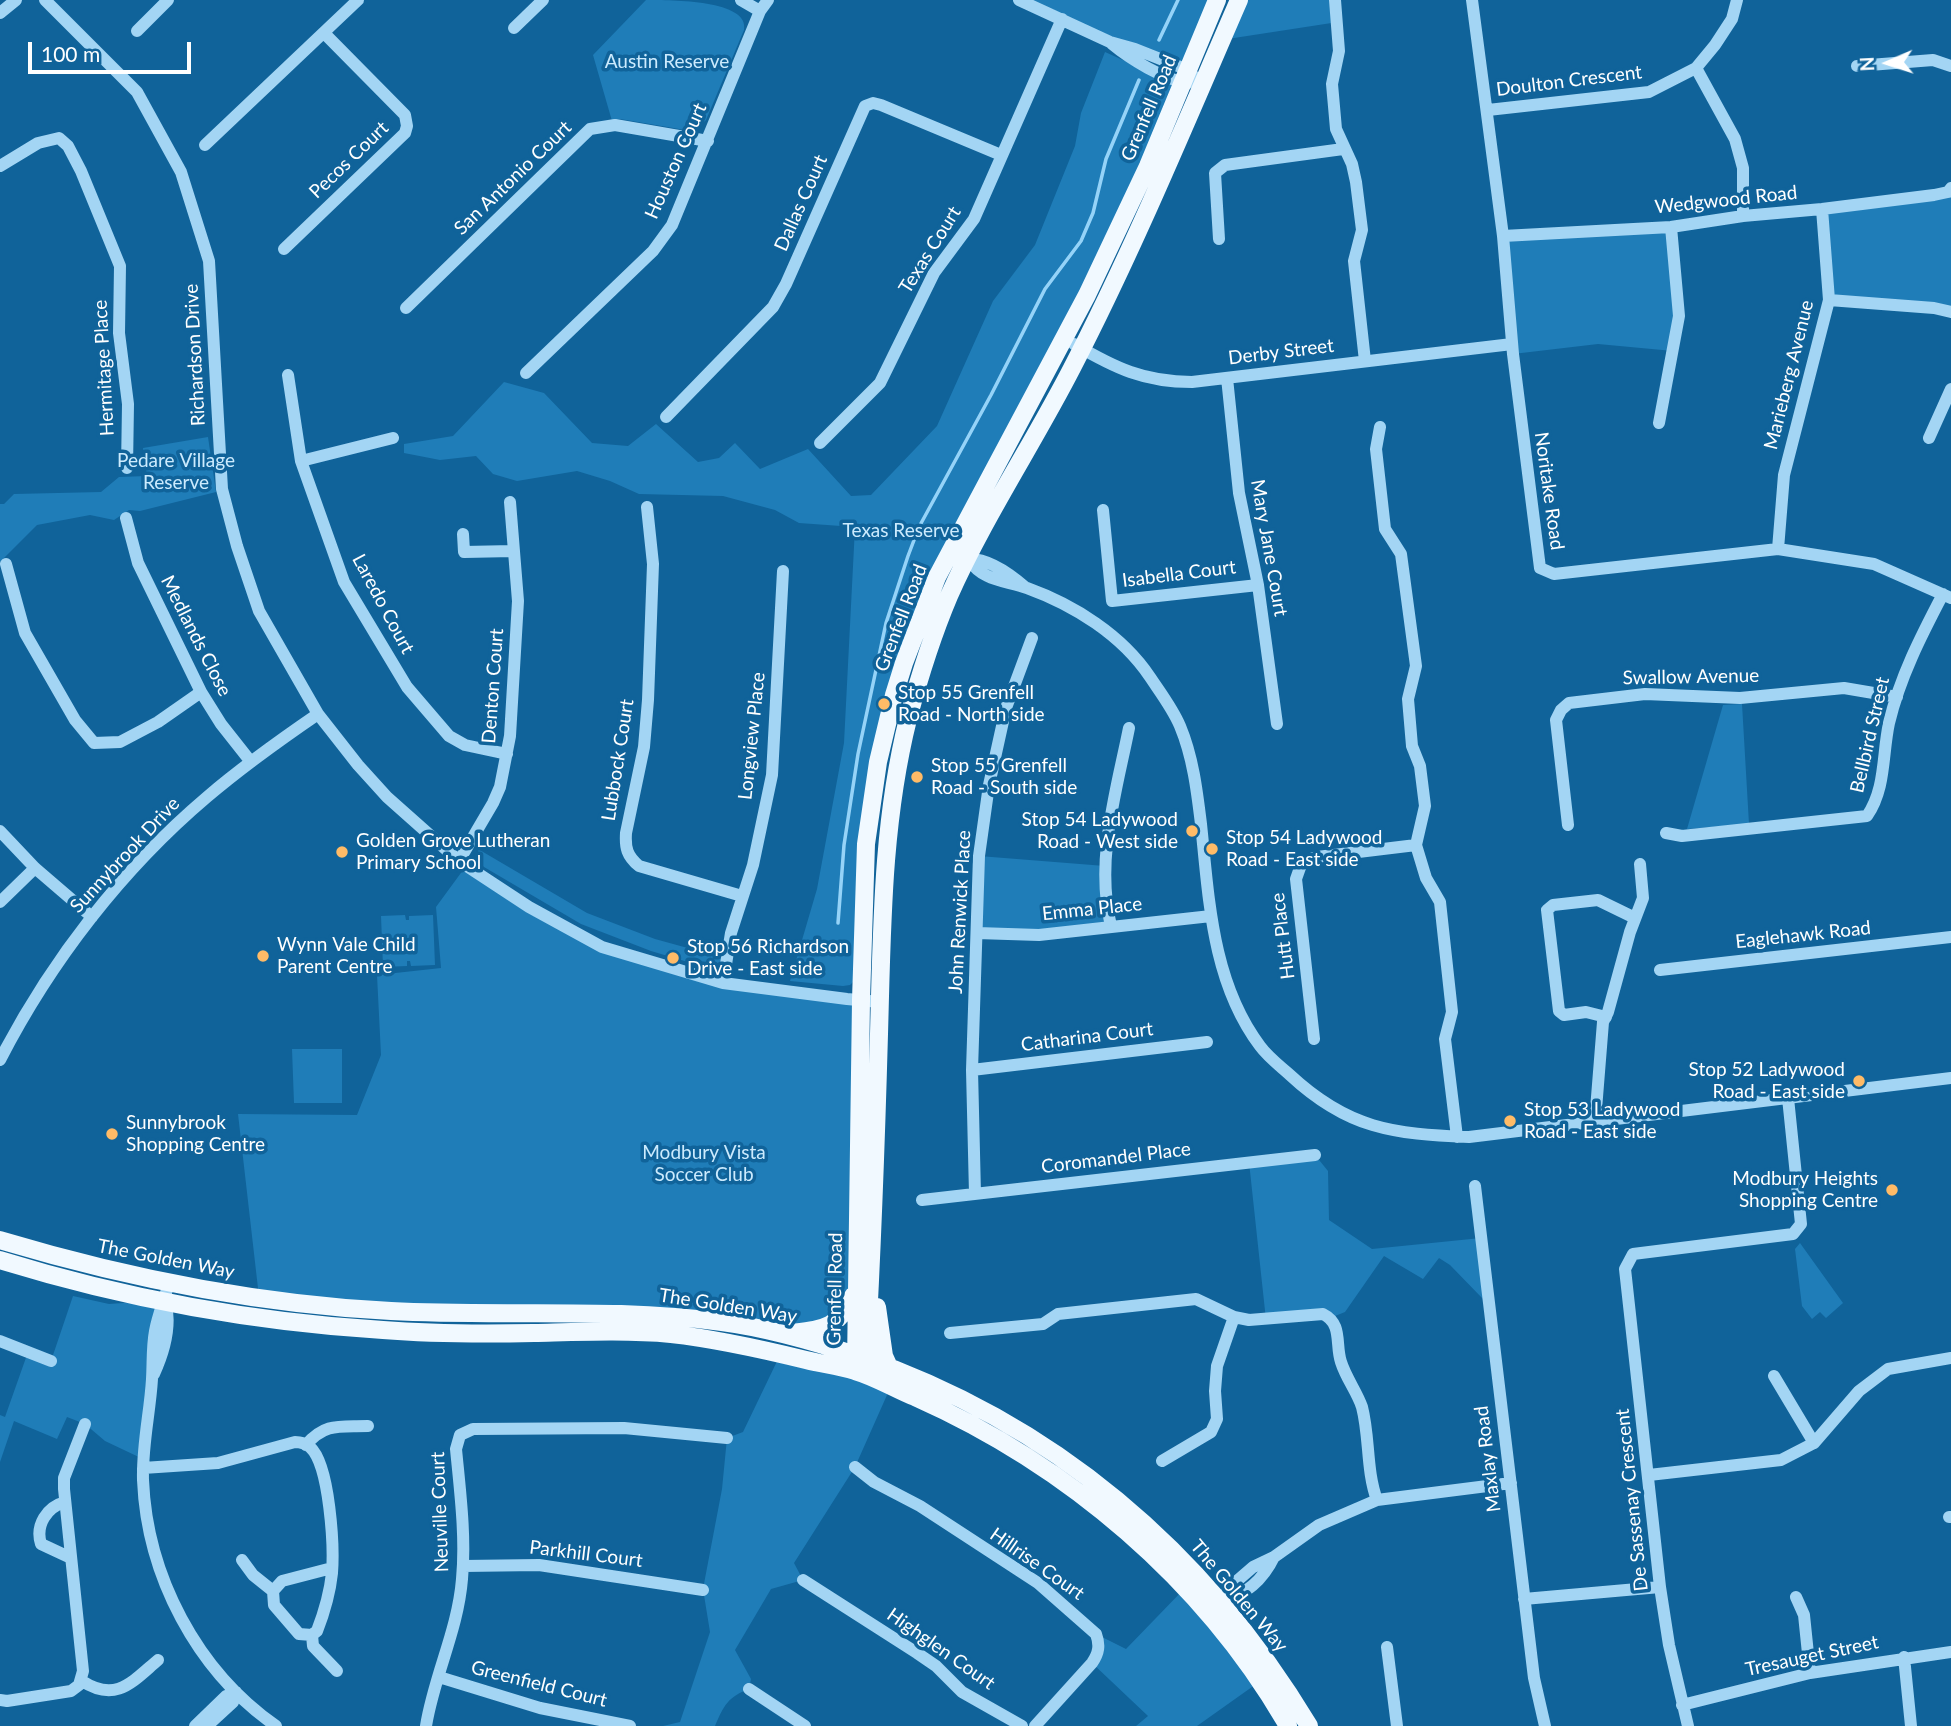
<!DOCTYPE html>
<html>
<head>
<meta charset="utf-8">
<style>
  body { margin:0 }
  #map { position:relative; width:1951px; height:1726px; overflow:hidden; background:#10639a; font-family:Lato,sans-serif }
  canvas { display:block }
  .north { position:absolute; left:1853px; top:28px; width:70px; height:70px; -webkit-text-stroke:5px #10639a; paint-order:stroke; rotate:267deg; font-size:19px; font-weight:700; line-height:28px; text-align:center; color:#fff }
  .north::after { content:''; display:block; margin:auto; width:24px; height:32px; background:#fff; clip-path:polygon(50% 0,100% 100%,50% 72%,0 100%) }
  .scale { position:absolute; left:28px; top:42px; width:163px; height:32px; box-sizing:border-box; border:4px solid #fff; border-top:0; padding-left:9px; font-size:21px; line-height:24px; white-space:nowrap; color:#fff; -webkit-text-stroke:5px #10639a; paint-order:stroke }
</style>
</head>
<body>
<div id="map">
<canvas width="1951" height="1726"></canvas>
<div class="north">N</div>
<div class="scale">100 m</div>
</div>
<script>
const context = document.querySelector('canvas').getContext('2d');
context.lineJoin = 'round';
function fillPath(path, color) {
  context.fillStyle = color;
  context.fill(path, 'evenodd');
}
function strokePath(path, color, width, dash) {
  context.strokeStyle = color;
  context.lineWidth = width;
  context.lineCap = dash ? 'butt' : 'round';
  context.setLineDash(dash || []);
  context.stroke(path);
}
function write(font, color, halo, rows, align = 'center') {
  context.font = font + ' Lato,sans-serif';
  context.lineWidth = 7;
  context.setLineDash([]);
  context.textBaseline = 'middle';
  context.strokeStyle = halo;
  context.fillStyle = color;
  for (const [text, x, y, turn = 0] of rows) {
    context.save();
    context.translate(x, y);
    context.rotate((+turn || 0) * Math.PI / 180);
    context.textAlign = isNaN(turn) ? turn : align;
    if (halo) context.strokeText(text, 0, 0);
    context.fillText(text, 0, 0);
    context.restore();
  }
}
fillPath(new Path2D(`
  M646 0C672 0 750 0 744 30L706 120 697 128 685 130 620 119 612 121 593 55Z
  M1019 0H1217L1188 70Z
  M1239 0H1335L1338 22 1221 40Z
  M1105 52 1170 81 1174 85V92L889 693 856 979 850 985 843 986 790 981 817 889 844 743 855 527 799 523 775 510 723 496 639 494 610 481 577 471 517 481 493 474 476 456 440 460 404 453V444L453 436 504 382 544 393 592 443 628 446 656 424 698 462 719 458 735 443 760 469 808 449 851 496 871 495 937 426 993 301 1035 245 1075 146 1081 113Z
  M1951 188V312L1829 300 1822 209Z
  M1671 227 1679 316 1673 351 1598 344 1513 354 1503 236Z
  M208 437 216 492 140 511 129 510 114 520 90 515 37 525 0 562V504H4L14 494 101 492 119 477 147 476 143 448Z
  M1742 704 1749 824 1687 829 1723 705Z
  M478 849 587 913 655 939 724 958 718 964 701 966 651 951 581 924 484 867 479 862Z
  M979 856 1105 866 1111 926 977 933Z
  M466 866 602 947 723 983 861 1000 855 1290 841 1318 780 1333 259 1297 238 1114 357 1115 381 1055 377 975 441 968 436 907Z
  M405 915 406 920H409V916L433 915 435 965 411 966 410 961H407V966L383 967 381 916Z
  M292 1049H342V1103H294Z
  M1315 1155 1328 1171 1329 1220 1372 1249 1481 1238 1483 1299 1450 1265 1439 1258 1423 1279 1384 1256 1345 1312 1330 1318 1266 1320 1249 1162Z
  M1800 1243 1843 1303 1826 1318 1820 1312 1812 1319 1802 1306 1795 1249Z
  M73 1296 109 1304 165 1300 143 1459 105 1441 85 1424 67 1417 57 1439 14 1421 0 1462V1415L5 1417 28 1352 51 1361Z
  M781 1353 891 1386 855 1467 794 1563 803 1580 771 1589 735 1650 751 1679 749 1689C728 1697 724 1705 715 1726H663L680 1722 710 1632 703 1589 722 1489 727 1438 743 1432Z
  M1185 1588 1259 1682 1197 1726H1136L1148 1716 1092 1663 1096 1634 1126 1649Z`), '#1f7db8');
strokePath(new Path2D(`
  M1159 40 1178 0
  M838 923 844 845 858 754 886 623 908 556 919 527 991 395 1045 289 1081 241 1093 213 1106 159 1139 80`), '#95d3f8', 3.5);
strokePath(new Path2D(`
  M45 0 137 92 181 172 209 261 222 489 237 546 259 611 318 714 358 765 387 797 459 861 529 907 602 947 723 983 847 999 880 1002
  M741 0 760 11
  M1019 0 1110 42 1135 49 1188 70 1202 85
  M1335 0 1339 51 1332 84 1336 129 1352 164 1356 182 1362 230 1354 261 1365 361
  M1472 0 1503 236 1513 354 1540 568 1554 574 1778 549 1874 564 1951 598
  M0 13 16 0
  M514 28 543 0
  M137 31 168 0
  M1112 44C1130 59 1164 80 1188 83
  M1857 66 1933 60 1951 66
  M1696 68 1735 139 1743 168V216
  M1488 110 1649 92 1696 68 1715 45 1732 19 1737 0
  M205 145 358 0
  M0 166 38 143 59 138 68 146 81 171 120 266 119 333 128 404 127 468
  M1503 236 1671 227 1743 216 1822 209 1934 195 1948 192 1951 188
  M1219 239 1215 173 1225 165 1343 149
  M284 249 405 133 407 126 405 115 325 34
  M1829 300 1934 308 1951 312
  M406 308 590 129 615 125 708 141
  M1074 344C1115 368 1144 382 1192 382L1512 344
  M526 373 653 251 672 225 760 11 768 0
  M288 375 301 461 344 582 407 687 449 736 465 745 507 754
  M1227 378 1239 493 1258 585 1277 724
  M666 417 773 307 786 284 865 106 873 103 881 105 1001 155
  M1659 423 1679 316 1671 227
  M1380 427 1376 449 1385 529 1401 554 1416 666 1408 699 1412 746 1420 766 1425 806 1416 845 1426 878 1440 902 1452 1012 1445 1039 1457 1137
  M1929 438 1951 389
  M820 443 880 383 934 273 974 219 1062 19
  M301 461 393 438
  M647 507 653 564 648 700 644 747 626 833C625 848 627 856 639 866L742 896
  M1103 510 1112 601 1258 585
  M126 518 138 563 201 692 221 724 251 762
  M463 534 464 552 513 551
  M1778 549 1784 475 1829 300 1822 209
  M968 559C984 582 1004 580 1027 588 1074 605 1122 635 1150 677 1160 692 1173 709 1180 726 1193 757 1197 791 1201 824 1209 900 1212 982 1260 1046 1268 1057 1280 1066 1290 1075 1348 1129 1393 1134 1469 1137L1951 1078
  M968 559C988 558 1010 574 1025 587
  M6 564 25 633 75 720 94 743 120 742 158 722 201 692
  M1568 825 1556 720 1561 710 1569 703 1645 694 1740 698 1844 688 1897 697
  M0 831 35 868 92 917
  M1666 833 1682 836 1867 816C1886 788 1882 756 1889 723 1900 677 1921 636 1943 594
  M459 861 493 803 500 787 510 736 518 601 510 502
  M0 902 35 868
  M1111 926C1095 860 1116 793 1129 728
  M977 933 1039 935 1211 916
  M1660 970 1951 937
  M723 983 731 933 753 865 772 775 783 571
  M1606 1017 1586 1012 1564 1015 1559 1011 1547 910 1553 905 1598 900 1635 918
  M1314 1039 1296 879 1302 862 1317 857 1416 845
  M0 1060C51 961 122 869 207 797 242 767 280 740 318 714
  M972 1070 1207 1042
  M1595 1122 1603 1022 1608 1012 1630 932 1643 898 1640 864
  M1475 1186 1534 1678 1545 1726
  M975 1194 972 1070 979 856 989 785 1006 708 1032 638
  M922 1200 1315 1155
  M169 1282C165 1299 158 1314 155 1331 152 1347 153 1362 152 1379 150 1413 142 1445 143 1480 147 1576 197 1671 276 1726
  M950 1333 1043 1324 1058 1314 1196 1299 1234 1317 1249 1320 1323 1314C1343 1324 1335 1344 1341 1362 1346 1378 1357 1392 1362 1407 1370 1438 1366 1470 1377 1500
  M0 1341 51 1361
  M154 1374C165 1350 172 1325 165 1300
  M1774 1376 1814 1443
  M306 1445C325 1422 341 1427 368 1426
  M1162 1461 1211 1432 1217 1419 1215 1391 1217 1366 1234 1317
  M855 1467 874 1482 920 1506 1038 1583 1096 1634C1100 1645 1099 1653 1092 1663L1035 1726
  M143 1468 218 1463 295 1442C300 1442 305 1443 310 1447 330 1465 334 1547 332 1573 330 1592 324 1613 317 1631L312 1635 299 1634 274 1605 273 1591 282 1581 332 1568
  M1649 1475 1781 1460 1814 1443 1859 1391 1888 1369 1951 1358
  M65 1502C47 1507 35 1525 41 1544L71 1558
  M1949 1517H1951
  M242 1560 253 1575 273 1591
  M463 1566 539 1565 703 1590
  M803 1580 917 1653 936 1666 962 1692 1022 1726
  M1796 1597 1804 1615 1810 1673
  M1524 1599 1660 1587
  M1221 1602C1246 1595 1263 1580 1274 1557
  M1216 1607 1231 1586 1253 1567 1274 1557 1319 1525 1377 1500 1511 1483
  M312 1635 313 1646 337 1671
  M1387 1647 1397 1726
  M1904 1657 1911 1726
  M439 1677 540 1708 630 1726
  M82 1681C116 1703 132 1682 158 1660
  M749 1689 805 1726
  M0 1700 7 1701 71 1691 79 1685 83 1671 64 1489V1478L85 1424
  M1682 1705 1810 1673 1951 1652
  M195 1726 226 1696 236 1692
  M207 1726 233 1702 236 1692
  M426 1726C434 1676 458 1630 462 1579 466 1537 460 1491 456 1449L460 1435 473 1429 624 1428 727 1438
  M1688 1726 1669 1645 1660 1587 1625 1269 1633 1254 1793 1234 1801 1224 1788 1098`), '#a3d5f4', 12);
strokePath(new Path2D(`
  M0 1240C127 1278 258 1304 391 1311 501 1317 612 1307 722 1322 768 1328 813 1341 858 1356 1052 1422 1204 1551 1309 1726
  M0 1260C123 1298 254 1322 383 1330 433 1334 484 1334 534 1333 580 1332 626 1330 671 1334 717 1339 761 1349 806 1360 822 1364 839 1366 855 1371 876 1377 895 1389 915 1397 1068 1465 1204 1580 1288 1726
  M877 1307 884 1356 889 1367
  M792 1333C825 1329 838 1328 853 1296
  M856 1364 861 1000 866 844 878 762 894 695 904 663 937 577 1087 295 1148 166 1217 0
  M857 1371 866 1359C872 1250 876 1143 879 1034 882 928 882 823 908 719 919 678 932 636 949 596 984 517 1033 444 1072 368 1134 248 1185 124 1239 0`), '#f1f9ff', 18);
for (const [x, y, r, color] of [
  [884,704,7,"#ffbb67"],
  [917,777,7,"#ffbb67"],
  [1192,831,7,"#ffbb67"],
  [1212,849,7,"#ffbb67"],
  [342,852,7,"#ffbb67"],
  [263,956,7,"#ffbb67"],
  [673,958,7,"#ffbb67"],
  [1859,1081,7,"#ffbb67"],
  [1510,1121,7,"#ffbb67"],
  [112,1134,7,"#ffbb67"],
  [1892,1190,7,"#ffbb67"]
]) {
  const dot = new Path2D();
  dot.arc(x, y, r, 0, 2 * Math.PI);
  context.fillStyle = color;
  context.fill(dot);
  strokePath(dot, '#10639a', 2.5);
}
write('19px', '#ccebfe', '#10639a', [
  ["Austin Reserve",667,62],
  ["Pedare Village",176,461],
  ["Reserve",176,483],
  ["Texas Reserve",901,531],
  ["Modbury Vista",704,1153],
  ["Soccer Club",704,1175]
]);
write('19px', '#fff', '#10639a', [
  ["Doulton Crescent",1569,81,-7],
  ["Grenfell Road",1149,108,-67],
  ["Pecos Court",349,160,-44],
  ["Houston Court",676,161,-66],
  ["San Antonio Court",513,178,-44],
  ["Wedgwood Road",1726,200,-6],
  ["Dallas Court",801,203,-66],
  ["Texas Court",930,250,-58],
  ["Derby Street",1281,352,-7],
  ["Richardson Drive",195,355,-93],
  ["Hermitage Place",104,368,-93],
  ["Marieberg Avenue",1789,375,-76],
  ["Noritake Road",1549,491,82],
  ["Mary Jane Court",1269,548,80],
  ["Isabella Court",1179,574,-7],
  ["Laredo Court",383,604,62],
  ["Grenfell Road",901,618,-69],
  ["Medlands Close",196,636,63],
  ["Swallow Avenue",1691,677,-1],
  ["Denton Court",493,686,-86],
  ["Bellbird Street",1870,735,-77],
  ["Longview Place",752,736,-84],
  ["Lubbock Court",618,760,-81],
  ["Sunnybrook Drive",125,855,-47],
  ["Emma Place",1092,909,-6],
  ["John Renwick Place",960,912,-87],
  ["Eaglehawk Road",1803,935,-6],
  ["Hutt Place",1283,936,-97],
  ["Catharina Court",1087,1037,-7],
  ["Coromandel Place",1116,1158,-7],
  ["The Golden Way",166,1259,11],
  ["Grenfell Road",835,1289,-89],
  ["The Golden Way",728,1306,9],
  ["Maxlay Road",1488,1459,-97],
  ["De Sassenay Crescent",1632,1500,-96],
  ["Neuville Court",440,1512,-92],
  ["Parkhill Court",586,1554,7],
  ["Hillrise Court",1037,1564,35],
  ["The Golden Way",1239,1596,50],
  ["Highglen Court",941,1649,35],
  ["Tresauget Street",1812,1656,-12],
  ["Greenfield Court",539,1684,14]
]);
write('19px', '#fff', '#10639a', [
  ["Stop 55 Grenfell",898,693],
  ["Road - North side",898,715],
  ["Stop 55 Grenfell",931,766],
  ["Road - South side",931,788],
  ["Stop 54 Ladywood",1178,820,"right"],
  ["Road - West side",1178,842,"right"],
  ["Stop 54 Ladywood",1226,838],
  ["Road - East side",1226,860],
  ["Golden Grove Lutheran",356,841],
  ["Primary School",356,863],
  ["Wynn Vale Child",277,945],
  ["Parent Centre",277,967],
  ["Stop 56 Richardson",687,947],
  ["Drive - East side",687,969],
  ["Stop 52 Ladywood",1845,1070,"right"],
  ["Road - East side",1845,1092,"right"],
  ["Stop 53 Ladywood",1524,1110],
  ["Road - East side",1524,1132],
  ["Sunnybrook",126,1123],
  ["Shopping Centre",126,1145],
  ["Modbury Heights",1878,1179,"right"],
  ["Shopping Centre",1878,1201,"right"]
], 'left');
</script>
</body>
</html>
